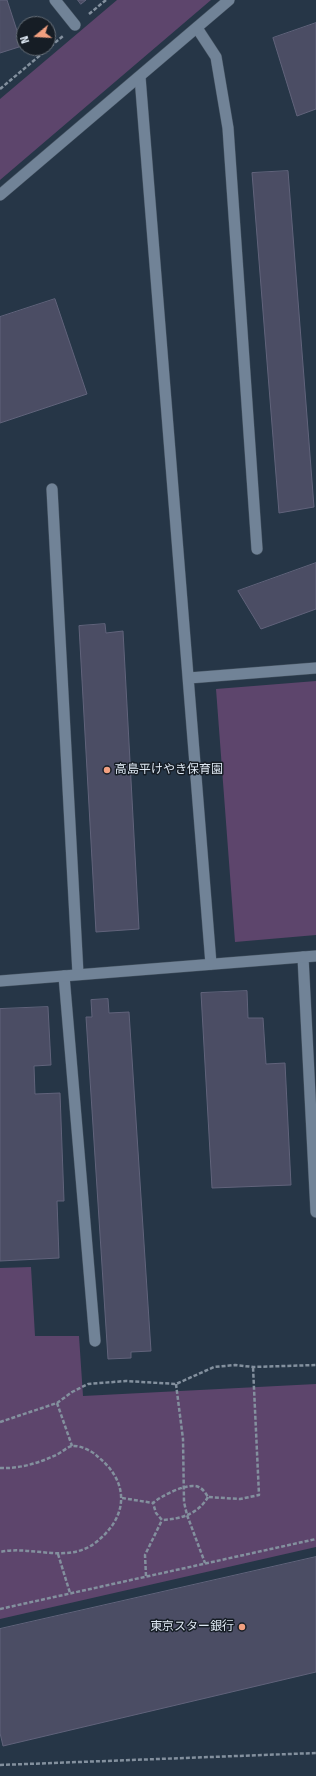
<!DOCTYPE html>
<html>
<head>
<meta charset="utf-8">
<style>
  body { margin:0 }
  #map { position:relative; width:316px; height:1776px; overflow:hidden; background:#263647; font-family:"Fira Sans",sans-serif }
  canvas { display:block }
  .north { position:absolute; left:16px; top:16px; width:40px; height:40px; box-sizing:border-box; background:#161d25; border:1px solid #666e77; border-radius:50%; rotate:252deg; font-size:11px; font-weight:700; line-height:16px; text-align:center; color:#dee8f3 }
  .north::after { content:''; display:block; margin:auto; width:14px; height:18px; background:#f2a080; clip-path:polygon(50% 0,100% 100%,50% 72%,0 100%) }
</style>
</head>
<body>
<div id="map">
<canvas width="316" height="1776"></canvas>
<div class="north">N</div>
</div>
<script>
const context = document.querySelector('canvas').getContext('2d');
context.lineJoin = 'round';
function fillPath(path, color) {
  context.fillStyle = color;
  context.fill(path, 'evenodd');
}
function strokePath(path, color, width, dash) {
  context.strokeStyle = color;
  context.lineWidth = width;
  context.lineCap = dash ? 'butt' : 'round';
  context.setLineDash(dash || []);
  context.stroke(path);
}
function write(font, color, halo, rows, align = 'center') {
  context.font = font + ' "Fira Sans","Noto Sans JP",sans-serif';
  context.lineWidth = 3;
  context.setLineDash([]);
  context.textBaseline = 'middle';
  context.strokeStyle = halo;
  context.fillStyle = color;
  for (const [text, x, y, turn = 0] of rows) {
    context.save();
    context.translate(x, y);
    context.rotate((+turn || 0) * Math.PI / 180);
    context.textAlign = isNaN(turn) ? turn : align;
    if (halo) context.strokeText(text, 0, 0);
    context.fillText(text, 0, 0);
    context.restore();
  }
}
fillPath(new Path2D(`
  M117 0H211L0 180V99Z
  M316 681V935L235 942 216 689Z
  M31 1267 35 1336H79L83 1396 316 1384V1547L0 1619V1268Z`), '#5d456c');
const building = new Path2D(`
  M0 0H7L22 46 0 53Z
  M78 0H86L81 4Z
  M316 23V109L297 116 273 38Z
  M288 171 314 507 279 513 252 173Z
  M55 299 87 394 0 423V317Z
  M316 563V609L261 629 238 591Z
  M105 624 106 633 123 631 139 929 96 932 79 626Z
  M247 991 248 1018H263L266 1064 285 1063 291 1185 212 1188 201 993Z
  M108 999 109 1013 129 1012 151 1351 131 1352V1358L108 1359 86 1017H92L91 1000Z
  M48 1007 51 1065 34 1066 35 1094 60 1093 64 1201H57L59 1258 0 1261V1009Z
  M316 1557V1672L3 1746 0 1733V1629Z`);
fillPath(building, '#4b4d64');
strokePath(building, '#61637b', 1);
const service = new Path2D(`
  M55 0 75 25
  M197 28 216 57 228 128 257 549
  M52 489 78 974
  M303 957 316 1212
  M64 976 95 1341`);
const minor = new Path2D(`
  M140 77 211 964
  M189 678 316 668`);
const tertiary = new Path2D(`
  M0 195 229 0
  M0 981 316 956`);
strokePath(service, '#445260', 12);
strokePath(minor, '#445260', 12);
strokePath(tertiary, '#445260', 12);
strokePath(new Path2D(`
  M89 14 106 0
  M0 89 63 36
  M176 1384 183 1439 184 1502 187 1515 205 1563
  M57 1403 72 1446
  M0 1422 57 1403 72 1392 88 1384 126 1381 176 1384 214 1367 235 1365 253 1367 316 1365
  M0 1468C19 1469 39 1463 56 1455 61 1453 67 1447 72 1446 80 1445 92 1451 97 1456 130 1482 129 1517 95 1543 67 1564 31 1545 0 1552
  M208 1497C198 1514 181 1519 162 1520L156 1513 153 1503C161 1496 183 1485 194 1486 201 1486 205 1492 208 1497L240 1499 259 1495 253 1367
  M122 1498 153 1503
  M58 1554 70 1593
  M146 1576 145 1555 162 1520
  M0 1609 316 1539
  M0 1765 316 1753`), '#83909e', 2.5, [4, 2]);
strokePath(service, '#718397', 11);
strokePath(minor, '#718397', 11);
strokePath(tertiary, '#718397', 11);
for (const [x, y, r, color] of [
  [107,770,4,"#f2a080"],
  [242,1627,4,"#f2a080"]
]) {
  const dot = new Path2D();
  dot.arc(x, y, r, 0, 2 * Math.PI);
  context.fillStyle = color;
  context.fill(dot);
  strokePath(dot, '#161d25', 1.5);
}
write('12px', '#dee8f3', '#161d25', [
  ["高島平けやき保育園",115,770],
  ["東京スター銀行",234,1627,"right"]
], 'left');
</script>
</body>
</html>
